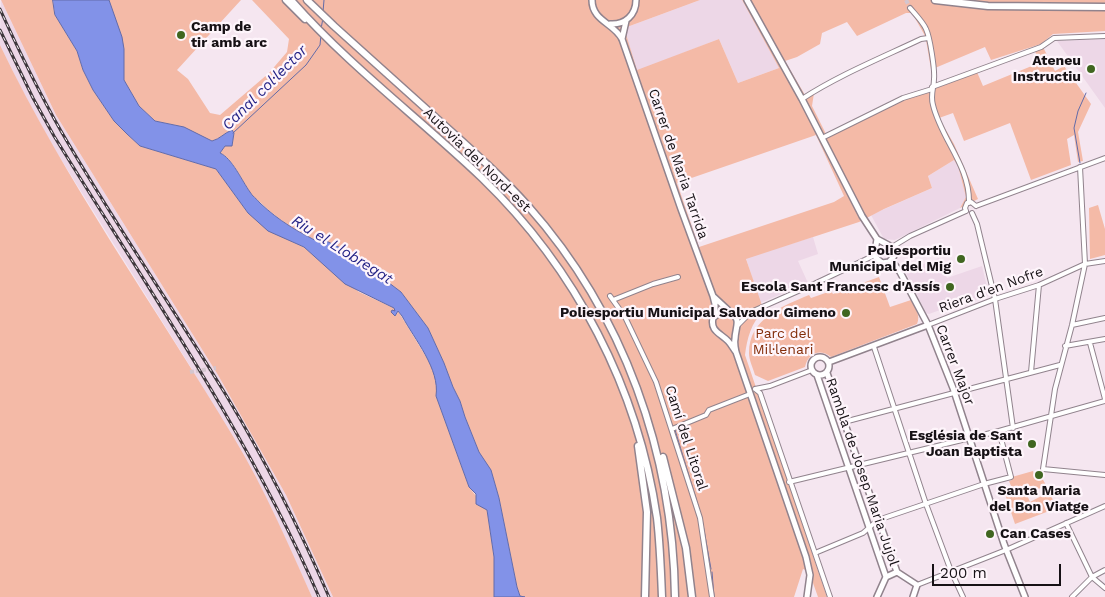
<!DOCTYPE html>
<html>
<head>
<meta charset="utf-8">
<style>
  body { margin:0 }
  #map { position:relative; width:1105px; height:597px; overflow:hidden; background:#f5e6f0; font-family:"Work Sans",sans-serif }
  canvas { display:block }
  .scale { position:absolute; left:932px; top:564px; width:129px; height:22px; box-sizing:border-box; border:2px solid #161115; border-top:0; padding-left:6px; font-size:15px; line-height:18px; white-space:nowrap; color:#161115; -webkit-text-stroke:4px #fef5fb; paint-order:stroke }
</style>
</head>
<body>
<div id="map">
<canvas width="1105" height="597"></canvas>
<div class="scale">200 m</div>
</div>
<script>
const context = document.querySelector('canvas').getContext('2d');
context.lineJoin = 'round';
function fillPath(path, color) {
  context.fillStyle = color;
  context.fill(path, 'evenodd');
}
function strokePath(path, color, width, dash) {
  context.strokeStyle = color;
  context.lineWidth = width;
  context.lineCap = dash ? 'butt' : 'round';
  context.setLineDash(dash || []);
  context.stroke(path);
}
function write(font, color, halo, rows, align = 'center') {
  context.font = font + ' "Work Sans",sans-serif';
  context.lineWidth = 4.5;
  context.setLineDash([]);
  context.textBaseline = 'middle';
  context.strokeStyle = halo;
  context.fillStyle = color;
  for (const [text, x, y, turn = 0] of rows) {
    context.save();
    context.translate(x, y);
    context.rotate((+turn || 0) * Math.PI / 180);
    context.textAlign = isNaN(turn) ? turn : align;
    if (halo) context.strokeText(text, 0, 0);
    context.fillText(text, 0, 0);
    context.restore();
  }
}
fillPath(new Path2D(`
  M1 0 56 115 218 375 286 495 333 597H312L271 508 190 366 52 145 22 90 0 45Z
  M700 0H742L779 68 738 83 719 39 637 71 626 34 627 27Z
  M1105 39V108L1057 41Z
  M954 160 958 166 966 197 960 208 895 240 884 239 871 215 932 188 928 176Z
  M813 237 818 254 798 261 808 283 760 303 746 258Z
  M939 258 947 278 982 266 989 295 952 308 951 306 929 314 926 313 905 271Z`), '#edd7e7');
fillPath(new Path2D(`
  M1 0H53L55 15 77 51 83 70 93 90 114 121 127 134 140 146 216 169 248 213 289 240 304 247 359 292 394 308 397 314 398 311 433 368 438 386 436 396 469 487 487 510 494 557V597H333L286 495 218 375 56 115Z
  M109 0H241L177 70 188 79 210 113 220 115 269 73 287 52 289 39 252 0H700L627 27 626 34 637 70 719 39 738 83 779 68 742 0H1105V31L1053 34 1041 44 991 60 985 47 935 68 936 87 977 72 983 86 1039 63 1035 51 1043 47 1055 71 1064 66 1091 104 1078 132 1083 161 1078 162 1074 135 1067 139 1071 165 1031 180 1010 123 964 141 953 113 939 118 954 144 978 199 960 208 966 197 958 166 954 160 928 176 932 188 884 209 859 222 746 259 764 311C751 322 747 339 745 355L827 597H818L813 583V573L803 569 794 597H525L520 596 517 587 499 498 491 470 479 452 465 417 460 401 453 387 444 363 428 328 401 292 347 251 322 239V243C299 232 279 221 261 203 257 199 252 196 250 192 242 181 233 158 220 153L225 146 232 145 234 133 232 130C224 133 220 139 212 141L175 125 155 121 139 106 124 80V49ZM906 13H912L924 34 926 40 933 81 929 89 904 96 826 134 812 106 814 93 812 91 805 95 785 61 797 57 820 44 822 33 847 22 857 36ZM816 135 844 196 834 202 699 247 677 183Z
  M0 45C66 183 156 307 234 438 264 488 288 543 312 597H0Z
  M1098 205 1105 229V255L1090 259 1089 208Z
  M879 277 890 307 911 300C915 308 921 315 917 324L831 357C820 348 808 353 805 367L768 381 755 375C753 368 749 360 749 353 749 318 783 306 809 295L811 298 831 291 833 294Z
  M1033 471 1036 480 1042 478 1046 485 1027 495 1030 502 1049 492 1057 508 1015 524 1005 494 998 496 997 491 1011 486 1009 481 1012 480V477Z`), '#f4baa7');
const water = new Path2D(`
  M53 0H109L122 37 124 49V80L139 106 155 121 184 127 212 141C220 139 224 133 232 130L234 133 232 146H225L220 153C232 158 242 181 250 192 252 196 257 199 260 203 279 221 298 232 321 243L322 239 347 251 401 292 428 328 444 363 453 387 460 401 465 417 479 452 491 470 499 498 517 587 520 596 525 597H494V557L487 510 476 504V494L469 487 436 396C440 369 415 340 402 316L398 311 395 316 391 312 392 310 395 311 394 308 345 284 304 247 268 231 248 213 216 169 140 146 127 134 114 121 93 90 83 70 77 51 55 15Z`);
fillPath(water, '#8292e8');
strokePath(water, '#626ba9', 1);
strokePath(new Path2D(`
  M323 12 324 0
  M321 29 323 18
  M233 133 306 65 320 45 321 35
  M1080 163 1074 128 1078 111 1086 93
  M675 430 701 515
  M702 519 711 569
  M712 572 714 597`), '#626ba9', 1);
strokePath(new Path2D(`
  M906 0 910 8
  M190 372 216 368`), '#d4c6cf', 4, [4, 2]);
const street = new Path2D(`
  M910 8C915 14 923 22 926 29 930 37 935 70 934 79 934 88 930 95 933 105 941 139 970 166 969 203
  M932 87 1041 47 1054 38 1105 36
  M802 99C839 75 881 58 921 39L928 38
  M822 138 903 98 932 89
  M1080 167 1085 264 1072 325 1055 389 1043 469 1105 475
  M976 206 1105 158
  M966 211 965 208 967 203 971 202 976 206
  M972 213 977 224 995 299 1013 428
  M892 247 910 236 966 211
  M610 296 625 317 656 382 700 518 712 597
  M613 300 653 284 678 277
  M733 313 751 312 814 284 875 255
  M738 325 751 312
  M928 325 995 299 1039 285 1085 264 1105 261
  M1072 325 1105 318
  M1090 343 1105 399
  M1065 346 1105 339
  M874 347 926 504 951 571 963 597
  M1031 372 1039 285
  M755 389 760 393 830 597
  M755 389 770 386 812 370
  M844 422 1060 365
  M672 429 706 415 709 410 750 394
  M789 482 999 431 1105 401
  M1066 523 1092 577 1105 588
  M815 553 863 533 878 520 984 484 1011 477 999 431
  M917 585 1006 550 1105 506
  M1072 597 1092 577 1105 570`);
const secondary = new Path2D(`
  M592 0C592 21 614 23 622 39L681 209 713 296 715 304V315
  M747 0 802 99 862 216 877 239 892 247 894 256 889 262 882 263 876 258 875 252 877 239
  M610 24C625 25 636 15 636 0
  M622 39 626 21
  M891 260 900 272 928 325 953 388 1004 544 1025 597
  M714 297 728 310
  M736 352C733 348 731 344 728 341 720 333 710 331 713 318L721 311 731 312C742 320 735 328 735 339 734 343 735 347 736 352L806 557 810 575 807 597
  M811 366a9 9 0 1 1 18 0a9 9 0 1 1-18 0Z
  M829 362 928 325
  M827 373 897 572
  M817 375 886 577 877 597
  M886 577 897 572 917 585 913 597`);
const highway = new Path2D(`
  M286 0 305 19
  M291 0C348 65 419 118 482 178 576 269 638 388 657 518 660 544 661 571 662 597
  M307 0 334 26C371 59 407 92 444 125 473 151 502 177 528 206 624 314 673 453 675 597
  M935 0 988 6 1105 7
  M638 446 647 512 645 597
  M663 457 686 548 692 597`);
strokePath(street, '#91838d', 6);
strokePath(secondary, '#91838d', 8);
strokePath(highway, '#91838d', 9);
strokePath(street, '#fff', 4);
strokePath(secondary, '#fff', 5);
strokePath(highway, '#fff', 6);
const rail = new Path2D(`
  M0 9C19 51 39 92 61 131 113 221 172 306 226 395 265 460 299 527 329 597
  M0 30 33 98 54 136C147 287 248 434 319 597`);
strokePath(rail, '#3e373c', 3);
strokePath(rail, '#fef5fb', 1, [4]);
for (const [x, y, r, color] of [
  [181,35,5,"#406620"],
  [1091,69,5,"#406620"],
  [961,259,5,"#406620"],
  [950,287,5,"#406620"],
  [846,313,5,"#406620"],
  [1032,444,5,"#406620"],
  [1039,475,5,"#406620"],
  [990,534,5,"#406620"]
]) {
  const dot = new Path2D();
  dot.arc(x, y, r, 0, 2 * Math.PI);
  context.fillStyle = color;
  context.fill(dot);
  strokePath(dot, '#fef5fb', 2);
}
write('bold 14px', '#161115', '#fef5fb', [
  ["Camp de",191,27,"left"],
  ["tir amb arc",191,43,"left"],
  ["Ateneu",1081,61],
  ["Instructiu",1081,77],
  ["Poliesportiu",951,251],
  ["Municipal del Mig",951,267],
  ["Escola Sant Francesc d'Assís",940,287],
  ["Poliesportiu Municipal Salvador Gimeno",836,313],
  ["Església de Sant",1022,436],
  ["Joan Baptista",1022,452],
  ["Santa Maria",1039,491,"center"],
  ["del Bon Viatge",1039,507,"center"],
  ["Can Cases",1000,534,"left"]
], 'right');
write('14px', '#161115', '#fef5fb', [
  ["Autovia del Nord-est",477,160,44],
  ["Carrer de Maria Tarrida",678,164,71],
  ["Riera d'en Nofre",991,290,-20],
  ["Carrer Major",955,365,69],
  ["Camí del Litoral",686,438,72],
  ["Rambla de Josep Maria Jujol",862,472,71]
]);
write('14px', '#832d09', '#fef5fb', [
  ["Parc del",783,334],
  ["Mil·lenari",783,350]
]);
write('italic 15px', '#242386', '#fef5fb', [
  ["Canal col·lector",265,88,-45],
  ["Riu el Llobregat",342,250,32]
]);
</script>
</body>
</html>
